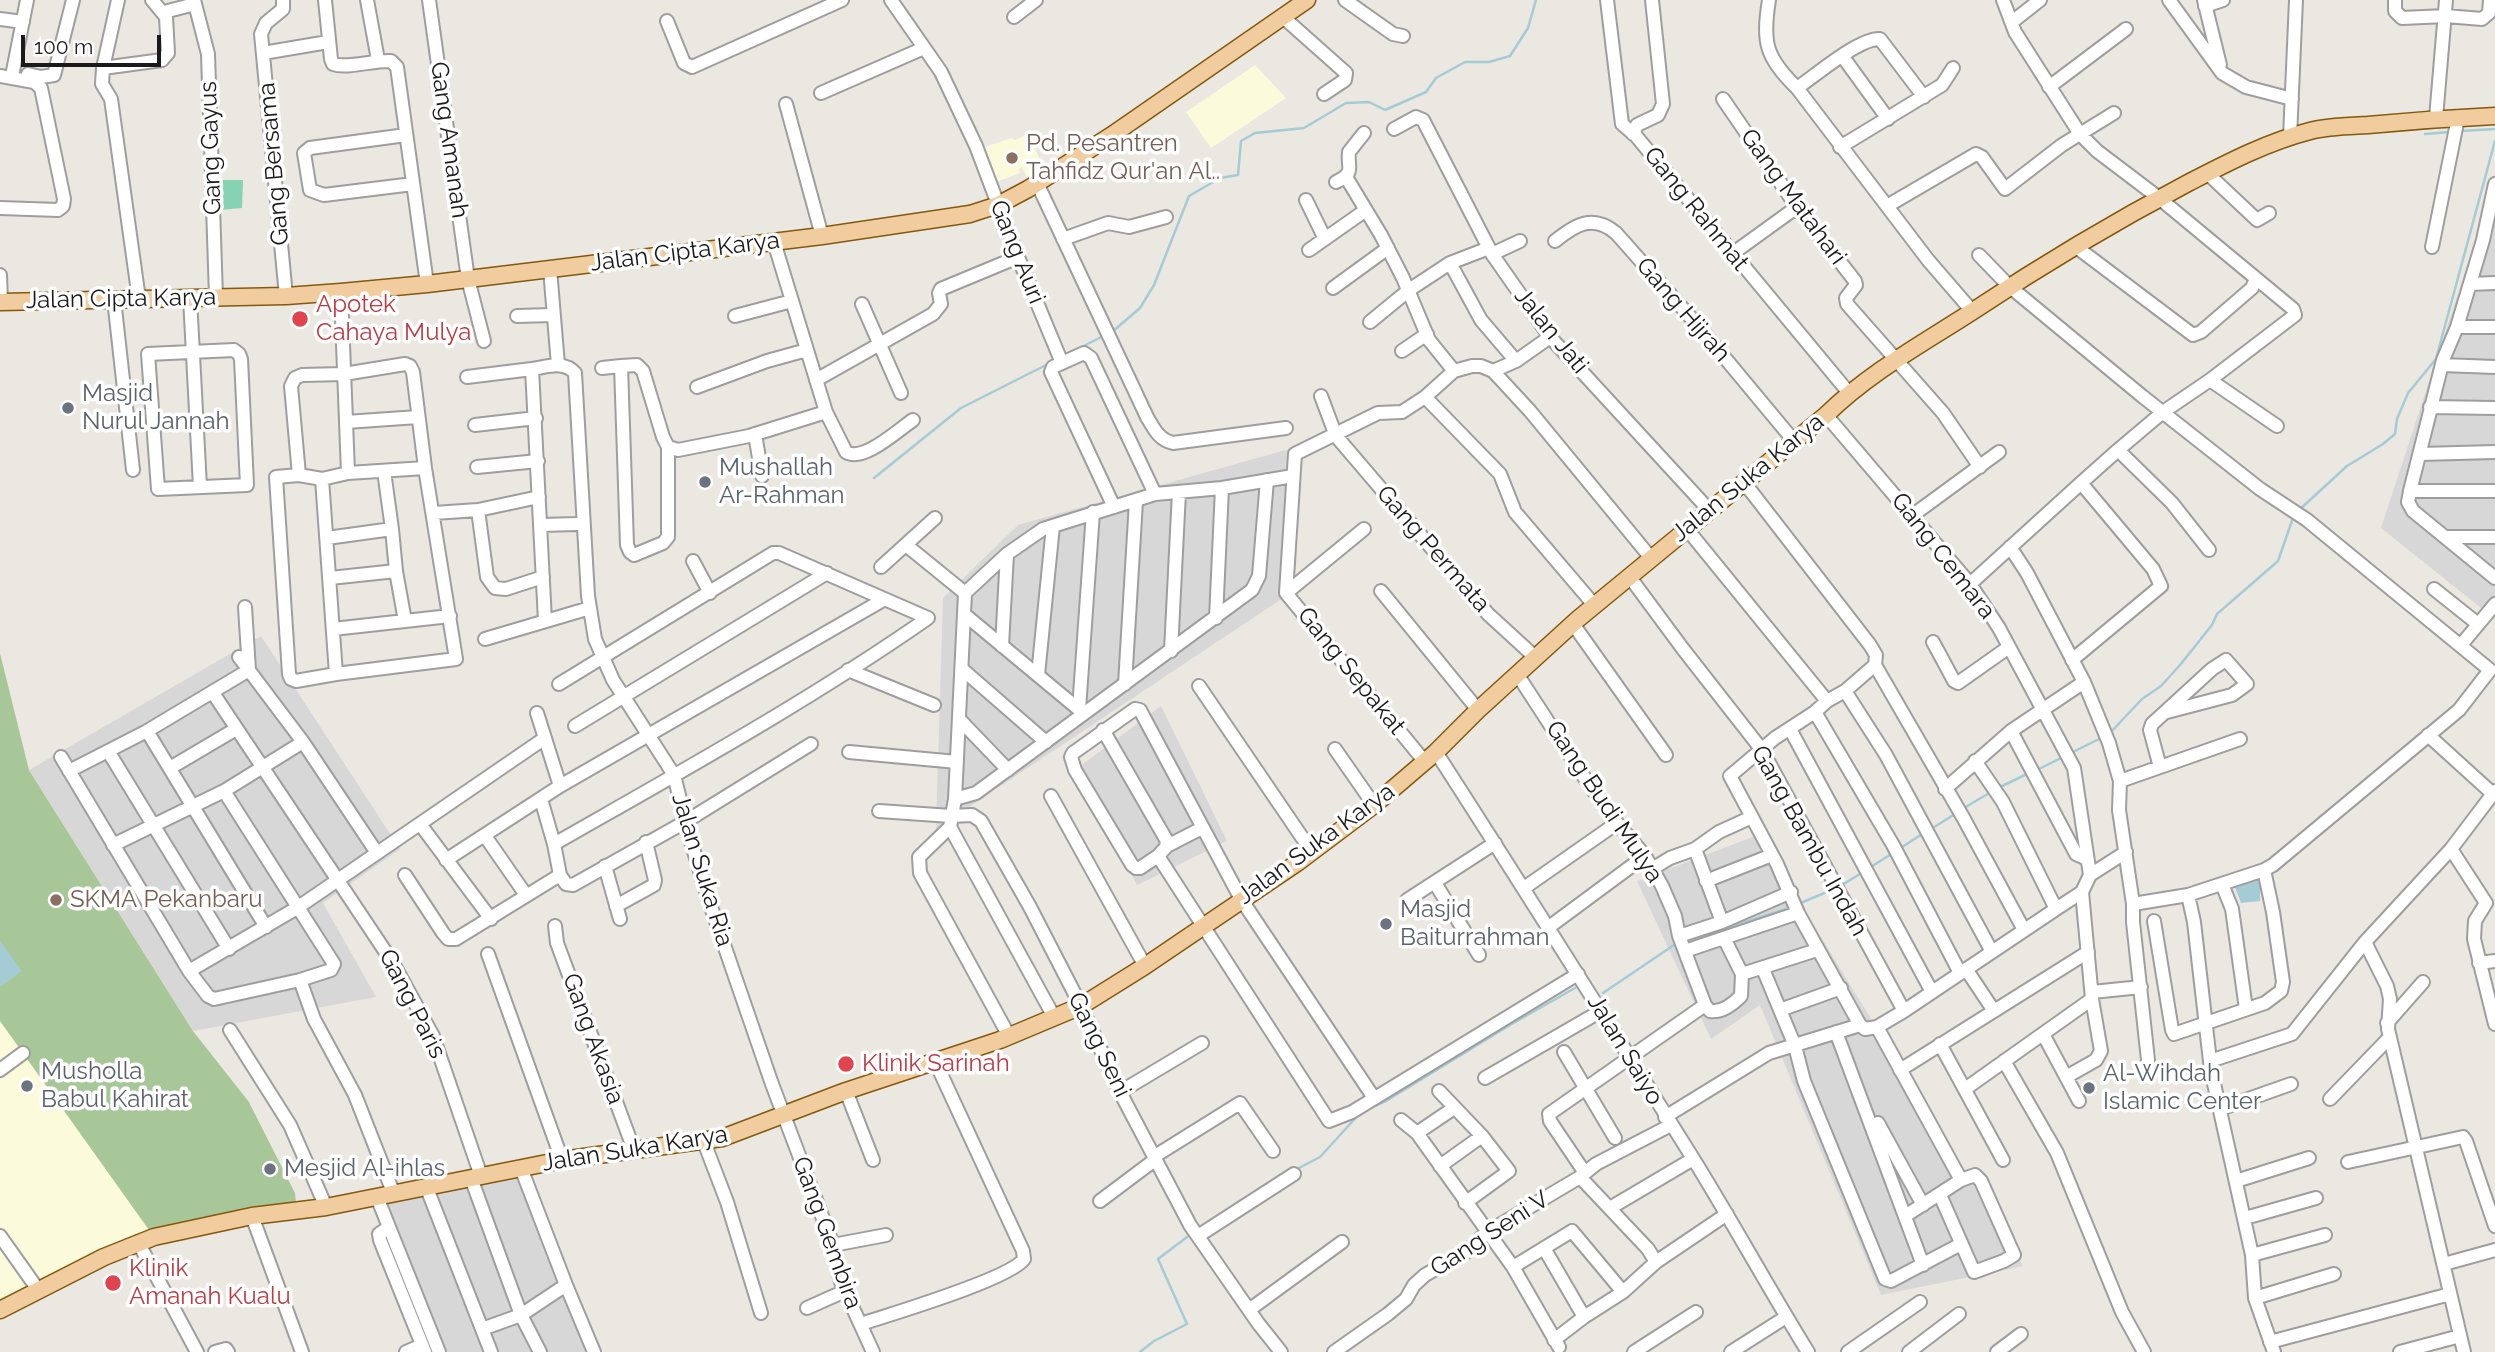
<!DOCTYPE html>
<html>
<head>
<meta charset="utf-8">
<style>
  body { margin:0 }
  #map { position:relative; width:2495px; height:1352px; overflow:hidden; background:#ebe7e1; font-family:Raleway,sans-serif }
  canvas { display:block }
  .scale { position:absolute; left:21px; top:35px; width:140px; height:32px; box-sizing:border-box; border:4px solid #1a1a1a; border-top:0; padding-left:9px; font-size:21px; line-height:24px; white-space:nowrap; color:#1a1a1a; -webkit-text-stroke:5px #fff; paint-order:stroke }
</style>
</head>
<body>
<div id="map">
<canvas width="2495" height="1352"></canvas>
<div class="scale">100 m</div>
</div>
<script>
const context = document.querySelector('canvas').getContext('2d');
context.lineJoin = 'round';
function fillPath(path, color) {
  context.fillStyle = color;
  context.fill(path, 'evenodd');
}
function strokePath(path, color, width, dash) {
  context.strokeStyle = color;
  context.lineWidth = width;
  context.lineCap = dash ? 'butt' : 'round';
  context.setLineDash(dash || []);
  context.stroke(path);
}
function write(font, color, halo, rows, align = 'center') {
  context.font = font + ' Raleway,sans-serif';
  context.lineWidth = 7;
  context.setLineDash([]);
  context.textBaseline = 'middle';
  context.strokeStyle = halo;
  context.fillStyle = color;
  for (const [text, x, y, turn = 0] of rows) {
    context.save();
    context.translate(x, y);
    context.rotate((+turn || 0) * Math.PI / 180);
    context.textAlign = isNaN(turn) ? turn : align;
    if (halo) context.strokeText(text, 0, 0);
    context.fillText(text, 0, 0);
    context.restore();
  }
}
fillPath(new Path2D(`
  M2495 181V619L2381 528Z
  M1293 448 1292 592 936 829 943 598 1018 525Z
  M261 636 400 849 323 903 376 997 193 1031 29 770Z
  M1161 706 1227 841 1137 885 1075 770Z
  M1758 835 2023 1266 1881 1295 1760 1005 1711 1039 1637 881Z
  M517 1174 563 1296 588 1352H434L375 1202Z`), '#d8d7d7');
fillPath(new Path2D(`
  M1255 65 1286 98 1211 148 1186 112Z
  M1028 134 1044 168 1027 177 1022 167 1019 169 1020 173 996 182 982 148 1011 138 1015 140Z
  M0 653 29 770 193 1031 251 1105 295 1193 297 1210 154 1237 0 1310Z`), '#fbfada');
fillPath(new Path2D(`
  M0 653 29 770 193 1031 249 1102 295 1193 297 1210 154 1237 0 1021Z`), '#a8c799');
fillPath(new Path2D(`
  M219 180H243L242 208 220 210Z`), '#85d3b3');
fillPath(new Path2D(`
  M2260 878V901L2241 903 2235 887Z
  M0 941 22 971 0 987Z`), '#a5cbd5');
strokePath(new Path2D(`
  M2460 131 2495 129
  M2425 134 2450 132
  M1112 332 1140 308 1154 285 1189 196 1220 178 1238 175 1241 141 1255 133 1304 128 1346 103 1369 102 1385 110 1426 92 1436 78 1465 62H1489L1510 56 1528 28 1536 0
  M1078 349 1103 336
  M874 478 961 408 1050 363
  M2298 511 2347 466 2383 444 2395 434 2397 419 2408 393 2436 359 2495 141
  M2110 733 2142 699 2161 686 2180 665 2212 625 2217 614 2278 561 2294 515
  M2069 754 2101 738
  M2035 771 2063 757
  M2000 787 2029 773
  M1964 808 1991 792
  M1931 829 1955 814
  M1899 849 1922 834
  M1869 868 1893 853
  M1842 885 1863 872
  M1798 904 1827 892
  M1692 939 1792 907
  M1603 993 1674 945
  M1372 1107 1386 1101 1510 1025 1575 988
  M1295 1170 1320 1157 1360 1113
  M1140 1352 1154 1341 1187 1324 1158 1259 1191 1234`), '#a5cbd5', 2.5);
const minor = new Path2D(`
  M118 0 103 68 102 84 111 99 139 299
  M194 0 208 54 216 297
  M283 0V9L266 23 261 34 286 296
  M325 0 331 59 333 64C347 69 374 60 391 61L397 67 427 284
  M367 0 378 60
  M429 0 468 279 484 341
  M891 0 941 72 976 146 1018 257 1062 363
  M1345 0 1393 34 1403 36
  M1607 0 1622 124 1636 136 1849 393
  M1769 0C1762 43 1766 58 1797 88
  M2003 0 2015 32 2080 134 2097 151 2159 198
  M2169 0 2222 73 2246 87 2292 99
  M2204 0 2220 65
  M2395 0V11L2402 18 2446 16 2482 19 2489 13 2490 0
  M2205 6 2223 0
  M164 12 195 4
  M1014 17 1036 0
  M1283 17 1346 73 1345 80 1324 94
  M0 19 23 22
  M667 21 684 63 692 67 842 0
  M2012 22 2040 0
  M263 53 328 42
  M1843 57 1888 119
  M103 68 162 60 168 53 166 17 152 0
  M13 71 27 0
  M28 74 41 77 54 75 73 0
  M0 76 34 82 41 88 64 199 63 206 58 210 0 208
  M2049 87 2126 29
  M821 93 924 48
  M1924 97 1880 39C1859 38 1816 75 1797 88L1928 260 1972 311
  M1723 99 1797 207 1855 281 1856 285 1846 298 1847 304 1943 413 1980 467
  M786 104 822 236
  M2436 118 2446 0
  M1394 129 1416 117 1423 120 1492 254 1550 337 1710 511
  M1633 134 1637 125 1658 115 1663 104 1652 0
  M406 135 310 148 304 153 310 190 324 195 413 184
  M2290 137 2296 0
  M1840 147 1942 85 1953 68
  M2207 173 2257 220 2269 213
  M1346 177 1381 235 1403 278 1429 340 1454 371
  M1336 182C1356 172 1347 169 1349 152L1364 133
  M1037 183 1147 417C1154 429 1159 440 1173 443L1286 428
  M2159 198 2293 309 2295 315 2210 380 2163 412 2118 450 2172 503 2209 550
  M1306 200 1325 239
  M1887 206 1976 154 1982 157 2005 189 2062 145 2114 113
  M1063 239 1108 223 1129 227 1166 217
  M1555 241C1576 224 1593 214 1616 233L1700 328 1794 441
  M774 242 826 412 846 452C863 463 898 430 913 420
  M2075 246 2193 335 2201 332 2252 288 2256 279
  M2432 247 2458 118
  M1489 248 1450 263 1481 320 1516 361
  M1309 250 1366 210
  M1492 254 1520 241
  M1732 254 1797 207
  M1979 255 2009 286 2142 396 2260 489 2307 520 2490 670 2459 710 2273 865 2264 870 2188 895 2133 904
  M550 269 558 365
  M0 275 1 302
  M2470 284 2495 283
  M1333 288 1388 248
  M341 292 348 473
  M190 298 200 487
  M114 299 133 470
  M862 304 901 393
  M517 316 552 315
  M735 316 792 301
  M1370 322 1409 290 1450 263
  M2457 327H2495
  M234 350 239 354 241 359 247 485 158 489 148 354Z
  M1402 351 1427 334
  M2442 365 2495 367
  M602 368 621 366
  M1493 371 1516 361 1550 337
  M467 377 532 369
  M816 380 933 314 941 304 939 293 941 289 1018 257
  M2210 380 2277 426
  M697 387 767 361 807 350
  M1321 396 1336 436 1488 614 1535 657
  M1425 397 1500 474 1515 512 1595 606
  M2430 407 2495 408
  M1826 415 1970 584 1999 628 2074 768 2090 875
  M346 422 418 417
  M475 425 536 418
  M755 434 762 476
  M668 447V537L663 543 634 555 630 552 627 545 621 366 637 365 643 371 663 437 668 447 678 450 749 436 826 412
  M2420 454 2495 452
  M477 467 538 461
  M299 475 276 477 289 674 291 679 296 681 336 674
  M322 479 336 674 456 659 425 468 413 372 410 366 405 364 344 374 302 375 295 378 291 386 299 475 322 479 348 473 425 468
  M1743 481 1870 645 1876 655 1875 665
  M2410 491 2443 360 2457 327 2483 240 2495 184
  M2495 491H2410L2408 502 2413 511 2495 578
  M1114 507 1051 372 1053 367 1084 353 1091 358 1155 494
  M478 510 487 577 495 588 506 589 543 577
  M434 513 478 510 539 497
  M1913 515 1999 452
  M541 525 577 524
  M392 529 396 571 405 621
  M1687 529 1827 701
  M2446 537H2495
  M327 538 392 529 384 471
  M906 545 965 593
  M2010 547 2027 573 2084 682 2109 743 2120 781 2119 810 2133 904V922L2148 1060
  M693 561 710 593
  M881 567 935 518
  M1629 576 1683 649 1762 750 1904 1011
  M330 578 396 571
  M1970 584 2081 483
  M2434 589 2478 624
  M1381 591 1478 710
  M1286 593 1364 529
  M964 614 1082 712
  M1216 618 1222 488
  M545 621 532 369C547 367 564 360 575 373L588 596 595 639 613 680 674 775 688 832 710 904 772 1084 833 1245 841 1282 873 1352
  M1573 624 1666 755
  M333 629 450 616
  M485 639 590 608
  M1933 642 1954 681 1958 683 2009 647
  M2461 645 2495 604
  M1002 646 1007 554
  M1171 651 1179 492
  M239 657 303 742 377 853
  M2072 660 2161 586 2153 569 2081 483 2118 450
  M962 669 1046 742
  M848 670 934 705
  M1517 674 1586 780 1617 823 1645 856 1662 886 1675 916 1679 936 1705 1005 1710 1011C1722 1013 1733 1004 1741 996L1742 974
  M1038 675 1053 526
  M1125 684 1136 501
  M1199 686 1312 852
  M1845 691 1886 755 1992 952
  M213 693 393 963 433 1036 481 1176
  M1079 709 1093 512
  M1815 712 1893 845 1960 973
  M537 713 560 786
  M959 719 1008 770
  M575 726 827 573
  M1790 729 1932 992
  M1103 730 1167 841 1166 847 1158 856
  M147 731 266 927
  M2011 731 2076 854 2087 859
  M2428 735 2493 794
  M1335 749 1374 805
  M108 751 229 949
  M849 752 957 762
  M1436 752C1523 887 1609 1024 1694 1160 1733 1223 1769 1289 1808 1352
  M61 757 189 971 208 996 214 999 300 980 331 970 334 964 224 791
  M1975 761 2003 802 2056 909 1904 1011 1877 1027 1865 1029 1860 1025 1798 913 1777 864 1730 776 1775 738 1815 712 1827 701 1845 691 1875 665 1964 819 2024 930
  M1425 762 1286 593 1295 454 1378 413 1402 412 1425 397 1454 371 1472 366H1481L1493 371 1530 411 1651 558
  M2160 767 2150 730 2152 724 2212 669 2226 660 2247 684 2232 695 2167 712
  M170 768 236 729
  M69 771 147 731 249 670 245 607
  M2120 781 2240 739
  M1945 789 2011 731 2084 682
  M1051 796 1145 966
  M955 799 976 793 1252 590 1259 576 1267 480
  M879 811 951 816 972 815 981 821 1030 907 1081 1006 1120 1092 1190 1225 1258 1323 1281 1352
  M420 824 491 919
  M950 827 919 857 920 873 1009 1036
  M485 836 526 895
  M554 844C680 772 809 701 928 618L779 553H773L559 684
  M113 845 224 791 303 742
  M1167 846 1202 828
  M1695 849 1722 922
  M2451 849 2486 903 2475 921 2474 939 2495 1024
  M446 860 560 786 883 600
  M605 866 620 919
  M1652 869 1670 858 1695 849 1719 832 1752 817
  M405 875 443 933 448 939H456L560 875 554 844 541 799
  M560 875 566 884 573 885 685 822 811 744
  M1706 881 1772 855
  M1435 883 1479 955
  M2222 884 2232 909 2246 1009
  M1524 888 1617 823
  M2188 895 2194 922 2211 1070 2252 1255 2255 1298 2274 1352
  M1407 900 1495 843
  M616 906 654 885 655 880 646 842
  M2056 909 2082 892
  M2154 921 2172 1030 2174 1034 2265 1003 2281 991 2283 982 2273 912 2264 870
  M555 926 557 943 634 1150
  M1549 927 1645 856
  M1679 936 1722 922 1791 892
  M1724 938 1742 974 1817 950
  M2365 942 2387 986 2390 999 2388 1029 2464 1352
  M1685 951 1798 913
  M488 954 562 1160
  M2479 963 2495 961
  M1763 969 1795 1046 1804 1081 1885 1279 1891 1281 1961 1244
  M1966 969 1994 1011
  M189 971 297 908 545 738
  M300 980 314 1019 355 1095 393 1192
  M2092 992 2141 987
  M1780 1010 1841 988
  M1054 1017 950 827 955 799 965 593 1007 554 1043 529 1155 494 1222 488 1293 476
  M2387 1023 2423 982
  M1877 1027 1961 1180
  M230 1030 290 1125 326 1207
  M1836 1032 1923 1265
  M2043 1034 2079 1101
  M1940 1044 2003 1160
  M1564 1052 1615 1138
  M2004 1061 2057 1153 2122 1312 2144 1352
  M2210 1061 2292 1034 2365 942 2451 849 2495 791
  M0 1070 23 1053
  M1900 1070 2088 952
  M2066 1077 2096 1060 2101 1051 2092 999 2082 892 2090 875 2126 852
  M1485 1078 1601 1011
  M1965 1089 2092 999
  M846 1091 873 1160
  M1439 1091 1482 1136 1509 1171 1465 1203
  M1120 1092 1202 1043
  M1374 1098 1241 899 1140 710 1135 709 1073 753 1071 757 1075 770 1132 865 1136 868H1140L1158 856 1329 1121 1352 1112 1578 974
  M2330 1099 2390 1037
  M2220 1109 2291 1084
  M1665 1117 1769 1053 1860 1025
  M1401 1120 1417 1133 1513 1267 1559 1347
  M1878 1123 1923 1205
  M1417 1133 1454 1108
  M704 1142 727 1202 761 1313
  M1155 1156 1240 1103 1273 1151
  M2348 1162 2463 1137 2466 1141 2495 1226
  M1440 1166 1482 1136
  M521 1168 566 1285 594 1352
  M1585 1173 1550 1121 1549 1114 1705 1005
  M1580 1177 1648 1249 1656 1262 1623 1292 1584 1317
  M471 1178 521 1315 540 1352
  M2236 1181 2309 1158
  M426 1186 491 1352
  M377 1197 439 1352
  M1100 1201 1156 1159
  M1610 1208 1693 1159
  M252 1216 302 1352
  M1905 1216 1961 1180 1975 1175 1981 1181 2014 1255 2004 1261 1974 1272 1940 1195
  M2245 1218 2316 1198
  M389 1227 379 1234 380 1240 425 1352
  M0 1236 39 1291
  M1198 1236 1294 1174
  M138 1242 197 1352
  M833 1245 886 1235
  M1544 1248 1584 1317 1554 1340
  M2252 1255 2325 1235
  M1656 1262 1727 1214
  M2444 1264 2495 1250
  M1513 1267 1572 1231 1623 1292
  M2255 1298 2334 1274
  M807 1308 845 1291
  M1249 1310 1342 1242
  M861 1324C891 1314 1010 1279 1024 1259L1023 1251 935 1061
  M482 1329 521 1315 566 1285
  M2270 1342 2450 1294
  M215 1352 226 1349 228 1352
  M406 1352 422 1345
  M1334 1352 1388 1314 1406 1299 1414 1285 1425 1275 1468 1251 1486 1233 1580 1177 1596 1164 1671 1125
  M1634 1352 1696 1312
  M1731 1352 1786 1317
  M1848 1352 1920 1302
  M1909 1352 1959 1314
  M1997 1352 2021 1334
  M2400 1352 2460 1336`);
const major = new Path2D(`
  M0 302 286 296 341 292 427 284 822 236 970 214 998 205 1028 189 1112 135 1307 0
  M0 1310 104 1257 154 1237 252 1216 326 1207 562 1160 722 1138 846 1091 1000 1040 1081 1006 1145 966 1297 863 1374 805 1436 752 1478 710 1578 619 1826 415C1870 372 1922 344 1973 311 2042 265 2114 222 2188 183 2227 163 2267 142 2310 131 2328 126 2349 126 2368 125 2410 121 2452 118 2495 116`);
strokePath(minor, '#9e9e9e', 16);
strokePath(major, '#83590e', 19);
strokePath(minor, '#fff', 12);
strokePath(major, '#f1cc9f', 16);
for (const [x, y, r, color] of [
  [1012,158,7,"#8d6e63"],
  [300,319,9,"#e0444e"],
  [68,408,7,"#6b7280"],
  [705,482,7,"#6b7280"],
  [56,900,7,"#8d6e63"],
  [1386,924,7,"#6b7280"],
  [846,1064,9,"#e0444e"],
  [27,1086,7,"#6b7280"],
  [2089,1088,7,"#6b7280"],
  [270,1169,7,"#6b7280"],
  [113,1283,9,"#e0444e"]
]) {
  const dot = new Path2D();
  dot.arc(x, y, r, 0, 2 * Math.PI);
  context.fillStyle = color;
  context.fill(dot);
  strokePath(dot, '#fff', 2.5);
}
write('24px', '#1a1a1a', '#fff', [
  ["Gang Amanah",449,140,82],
  ["Gang Gayus",211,148,-92],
  ["Gang Bersama",274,164,-95],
  ["Gang Matahari",1793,197,54],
  ["Gang Rahmat",1696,209,51],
  ["Jalan Cipta Karya",685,252,-7],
  ["Gang Auri",1017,252,68],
  ["Jalan Cipta Karya",121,299,-1],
  ["Gang Hijrah",1683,310,49],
  ["Jalan Jati",1551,331,51],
  ["Jalan Suka Karya",1748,478,-39],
  ["Gang Permata",1433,549,49],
  ["Gang Cemara",1943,556,52],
  ["Gang Sepakat",1351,671,51],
  ["Gang Budi Mulya",1604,802,56],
  ["Gang Bambu Indah",1809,841,61],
  ["Jalan Suka Karya",1316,844,-36],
  ["Jalan Suka Ria",702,870,73],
  ["Gang Paris",412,1004,63],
  ["Gang Akasia",593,1039,70],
  ["Gang Seni",1099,1045,64],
  ["Jalan Saiyo",1625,1050,59],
  ["Jalan Suka Karya",635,1149,-9],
  ["Gang Gembira",827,1233,70],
  ["Gang Seni V",1490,1234,-33]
]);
write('24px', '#785e54', '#fff', [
  ["Pd. Pesantren",1026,144],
  ["Tahfidz Qur'an Al..",1026,172],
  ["SKMA Pekanbaru",70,900]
], 'left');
write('24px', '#be3a42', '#fff', [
  ["Apotek",316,305],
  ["Cahaya Mulya",316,333],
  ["Klinik Sarinah",862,1064],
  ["Klinik",129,1269],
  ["Amanah Kualu",129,1297]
], 'left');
write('24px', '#5b616d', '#fff', [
  ["Masjid",82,394],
  ["Nurul Jannah",82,422],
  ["Mushallah",719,468],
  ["Ar-Rahman",719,496],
  ["Masjid",1400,910],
  ["Baiturrahman",1400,938],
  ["Musholla",41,1072],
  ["Babul Kahirat",41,1100],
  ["Al-Wihdah",2103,1074],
  ["Islamic Center",2103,1102],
  ["Mesjid Al-ihlas",284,1169]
], 'left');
</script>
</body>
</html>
